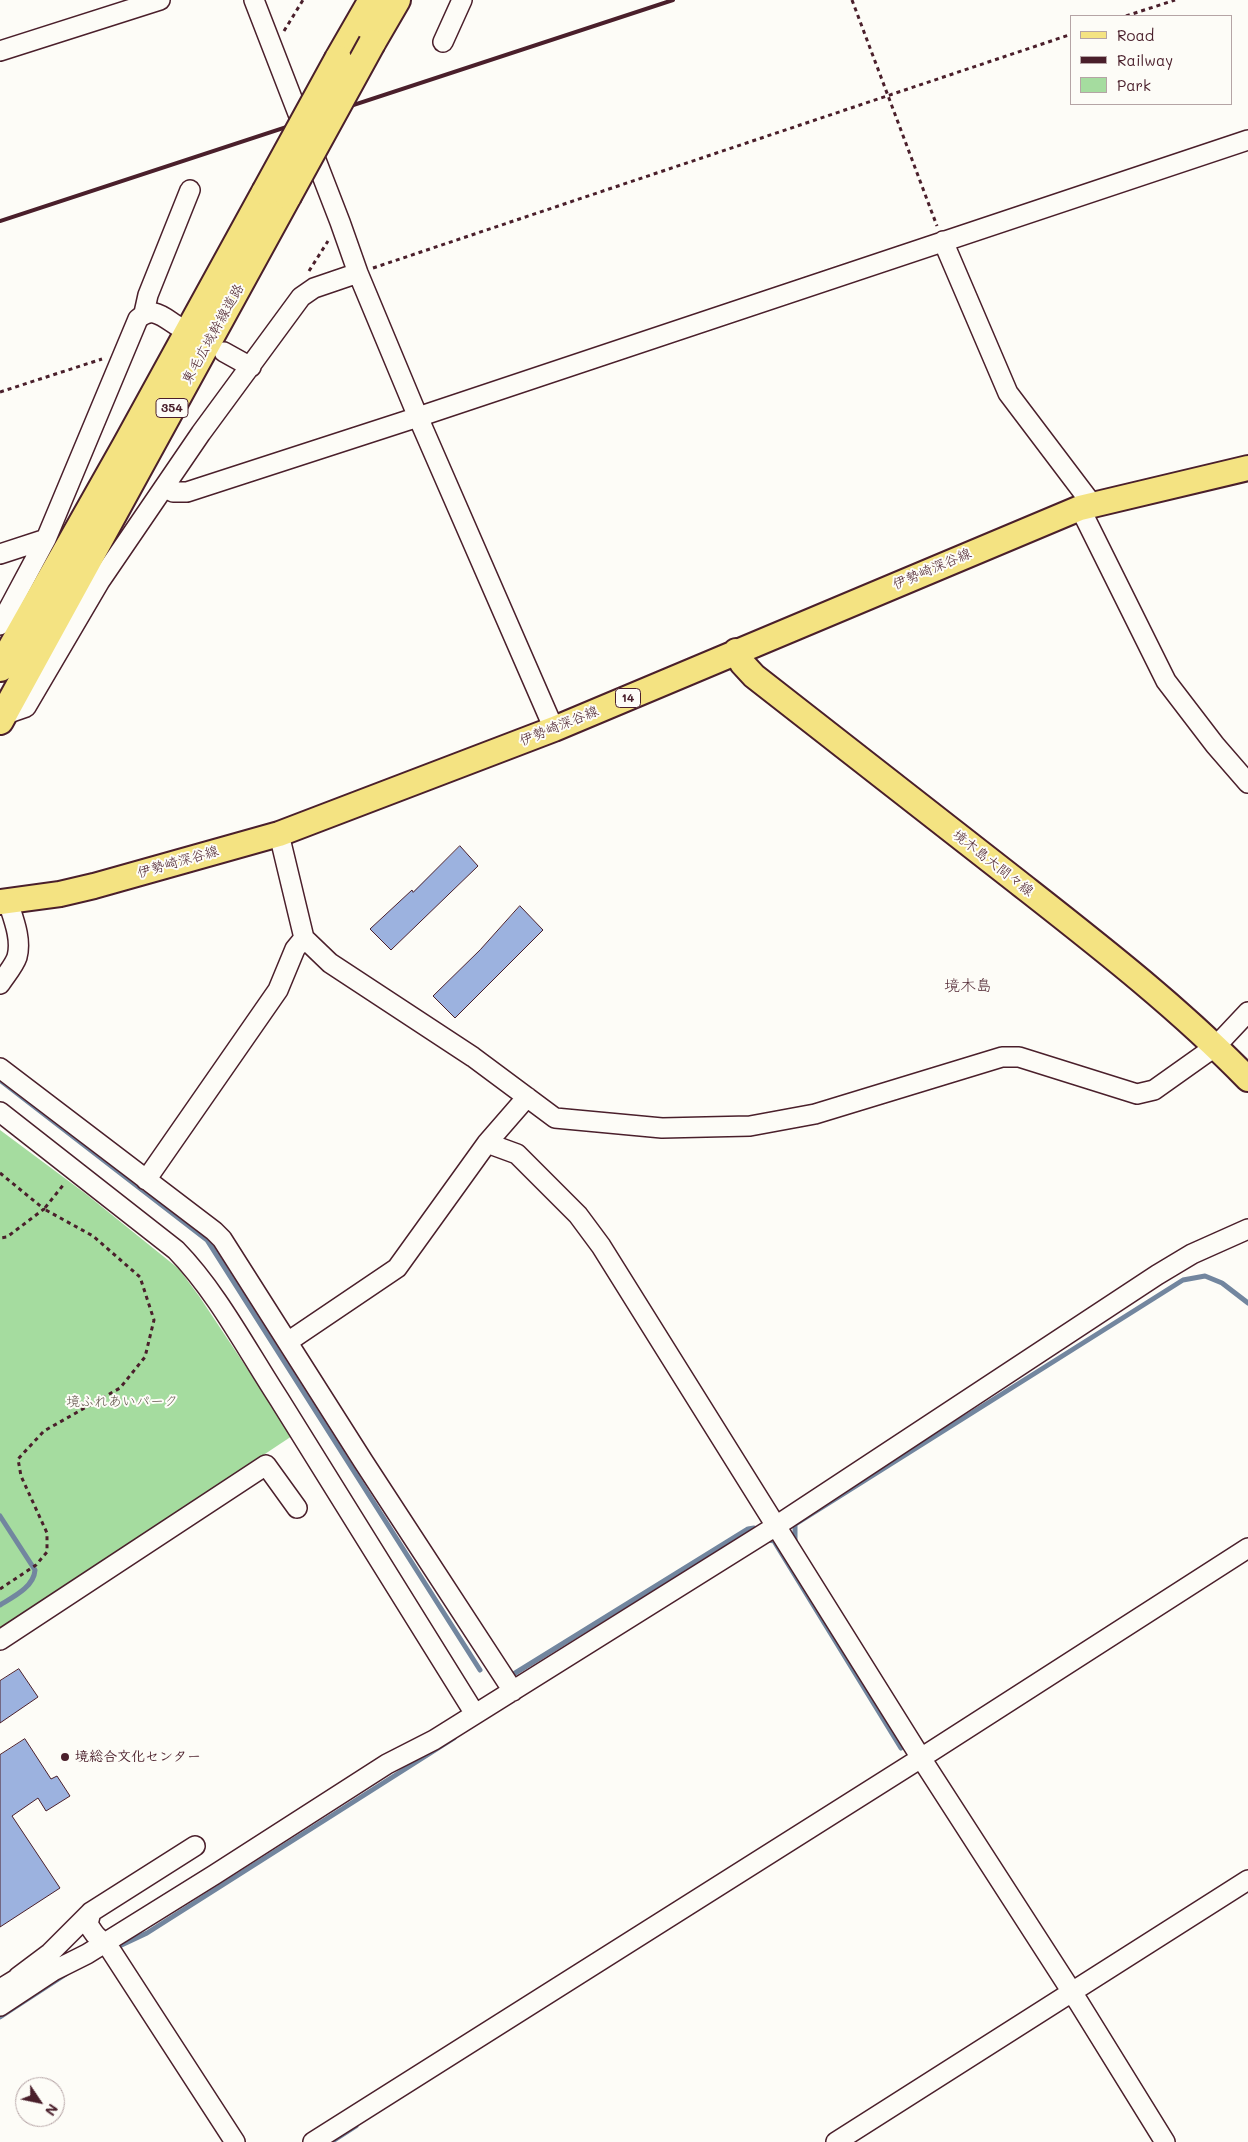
<!DOCTYPE html>
<html>
<head>
<meta charset="utf-8">
<style>
  body { margin:0 }
  #map { position:relative; width:1248px; height:2142px; overflow:hidden; background:#fdfcf7; font-family:Mali,sans-serif }
  canvas { display:block }
  .legend { position:absolute; left:1070px; top:15px; width:162px; height:90px; box-sizing:border-box; background:#fdfcf7; border:1px solid #b5a4a5; margin:0; padding:6px 9px; list-style:none; font-size:15px; color:#4a1f2b }
  .legend li { display:flex; align-items:center; gap:10px; height:25px }
  .legend b { width:25px; border:1px solid #b5a4a5 }
  .north { position:absolute; left:15px; top:2077px; width:50px; height:50px; box-sizing:border-box; background:#fdfcf7; border:1px solid #b5a4a5; border-radius:50%; rotate:124deg; font-size:14px; font-weight:700; line-height:20px; text-align:center; color:#4a1f2b }
  .north::after { content:''; display:block; margin:auto; width:18px; height:22px; background:#4a1f2b; clip-path:polygon(50% 0,100% 100%,50% 72%,0 100%) }
</style>
</head>
<body>
<div id="map">
<canvas width="1248" height="2142"></canvas>
<ul class="legend">
<li><b style="height:6px;background:#f4e382"></b>Road</li>
<li><b style="height:6px;background:#4a1f2b"></b>Railway</li>
<li><b style="height:14px;background:#a5dc9f"></b>Park</li>
</ul>
<div class="north">N</div>
</div>
<script>
const context = document.querySelector('canvas').getContext('2d');
context.lineJoin = 'round';
function fillPath(path, color) {
  context.fillStyle = color;
  context.fill(path, 'evenodd');
}
function strokePath(path, color, width, dash) {
  context.strokeStyle = color;
  context.lineWidth = width;
  context.lineCap = dash ? 'butt' : 'round';
  context.setLineDash(dash || []);
  context.stroke(path);
}
function write(font, color, halo, rows, align = 'center') {
  context.font = font + ' Mali,"Klee One",sans-serif';
  context.lineWidth = 4;
  context.setLineDash([]);
  context.textBaseline = 'middle';
  context.strokeStyle = halo;
  context.fillStyle = color;
  for (const [text, x, y, turn = 0] of rows) {
    context.save();
    context.translate(x, y);
    context.rotate((+turn || 0) * Math.PI / 180);
    context.textAlign = isNaN(turn) ? turn : align;
    if (halo) context.strokeText(text, 0, 0);
    context.fillText(text, 0, 0);
    context.restore();
  }
}
fillPath(new Path2D(`
  M0 1130 86 1194 179 1269 199 1296 292 1436 0 1630Z`), '#a5dc9f');
strokePath(new Path2D(`
  M0 1080 207 1240 480 1670
  M0 1516 35 1570C34 1587 13 1597 0 1605
  M794 1525 1183 1280 1205 1276 1222 1283 1248 1303
  M766 1541 769 1540 774 1541 777 1546 901 1748
  M795 1542V1525
  M512 1675 748 1529 754 1528
  M113 1949 147 1933 454 1738
  M0 2017 66 1974
  M331 2142 356 2126`), '#72869f', 5);
const building = new Path2D(`
  M460 846 478 866 391 950 370 929 412 890 413 892Z
  M520 906 543 930 455 1018 433 996 480 950Z
  M19 1669 38 1697 0 1723V1681Z
  M25 1739 51 1779 57 1776 70 1796 46 1811 38 1798 12 1816 60 1888 0 1927V1755Z`);
fillPath(building, '#9cb2df');
strokePath(building, '#4a1f2b', 1);
const minor = new Path2D(`
  M254 0 340 222 358 273 418 417 554 729
  M443 42 462 0
  M0 51 160 0
  M943 241 1008 393 1092 504
  M144 313 148 295 190 190
  M224 352 251 367
  M164 487 173 492H187L418 417 1248 140
  M1080 508 1166 681 1215 745 1248 783
  M0 554 46 539
  M0 625 46 539 138 319C152 306 162 316 176 325
  M3 715 26 707 100 581 201 433 301 297 314 288 358 273
  M279 834 304 938 330 963 473 1057 555 1118 662 1128 750 1126 815 1114 1002 1057H1019L1137 1094 1154 1090 1216 1046 1248 1012
  M0 984C5 976 14 966 17 957 22 939 13 918 8 902
  M0 1068 214 1231 222 1239 363 1461 513 1691
  M0 1112 176 1250C217 1292 247 1350 279 1399 345 1504 410 1609 475 1714
  M487 1143 517 1154 578 1215 601 1246 921 1758 1079 2003 1165 2142
  M146 1180 278 990 295 949 304 938
  M289 1341 397 1268 487 1143 527 1097
  M0 1640 266 1465 297 1508
  M91 1912 88 1924C93 1932 97 1939 106 1943L235 2142
  M18 1977 50 1953 91 1912 195 1846
  M0 1989 28 1972
  M0 2006 53 1971 87 1954 214 1875 387 1764 434 1740 776 1526 1157 1275 1192 1254 1248 1229
  M313 2142 921 1758 1248 1548
  M836 2142 1248 1880`);
const major = new Path2D(`
  M736 651 742 663 754 676C842 745 931 814 1019 883 1098 945 1178 1007 1248 1079
  M0 902 60 894 94 886 279 834 554 729 1080 508 1248 468`);
const highway = new Path2D(`
  M372 43 397 0
  M338 59 372 0
  M0 668 126 445 265 192
  M0 721 288 196`);
strokePath(minor, '#4a1f2b', 22);
strokePath(major, '#4a1f2b', 28);
strokePath(highway, '#4a1f2b', 30);
strokePath(new Path2D(`
  M852 0 937 226
  M1126 16 1175 0
  M284 31 303 0
  M373 268 1072 34
  M309 271 328 241
  M0 392 102 359
  M0 1173 44 1209 7 1237 0 1238
  M0 1589 36 1565 47 1552V1533L21 1476 18 1459 44 1431 120 1388 145 1357 154 1320 140 1277 93 1236 44 1209 64 1184`), '#4a1f2b', 3, [4, 4]);
strokePath(minor, '#fdfcf7', 19);
strokePath(major, '#f4e382', 24);
strokePath(highway, '#f4e382', 26);
strokePath(new Path2D(`
  M0 221 673 0`), '#4a1f2b', 4);
const highwayBridge = new Path2D(`
  M265 192 338 59
  M288 196 372 43`);
strokePath(highwayBridge, '#4a1f2b', 30, []);
strokePath(highwayBridge, '#f4e382', 26);
for (const [x, y, r, color] of [
  [65,1757,5,"#4a1f2b"]
]) {
  const dot = new Path2D();
  dot.arc(x, y, r, 0, 2 * Math.PI);
  context.fillStyle = color;
  context.fill(dot);
  strokePath(dot, '#fdfcf7', 2);
}
for (const [x, y, w] of [
  [172,408,32],
  [628,698,25]
]) {
  const box = new Path2D();
  box.roundRect(x - w / 2, y - 9.5, w, 19, 4);
  context.fillStyle = '#fdfcf7';
  context.fill(box);
  strokePath(box, '#4a1f2b', 1);
}
write('bold 12px', '#4a1f2b', null, [
  ["354",172,408],
  ["14",628,698]
]);
write('14px', '#4a1f2b', '#fdfcf7', [
  ["東毛広域幹線道路",213,334,-61],
  ["伊勢崎深谷線",932,569,-23],
  ["伊勢崎深谷線",559,726,-22],
  ["伊勢崎深谷線",178,862,-16],
  ["境木島大間々線",993,863,38]
]);
write('14px', '#65584e', '#fdfcf7', [
  ["境ふれあいパーク",122,1402]
]);
write('bold 14px', '#4a1f2b', '#fdfcf7', [
  ["境総合文化センター",75,1757]
], 'left');
write('16px', '#4a1f2b', '#fdfcf7', [
  ["境木島",968,986]
]);
</script>
</body>
</html>
